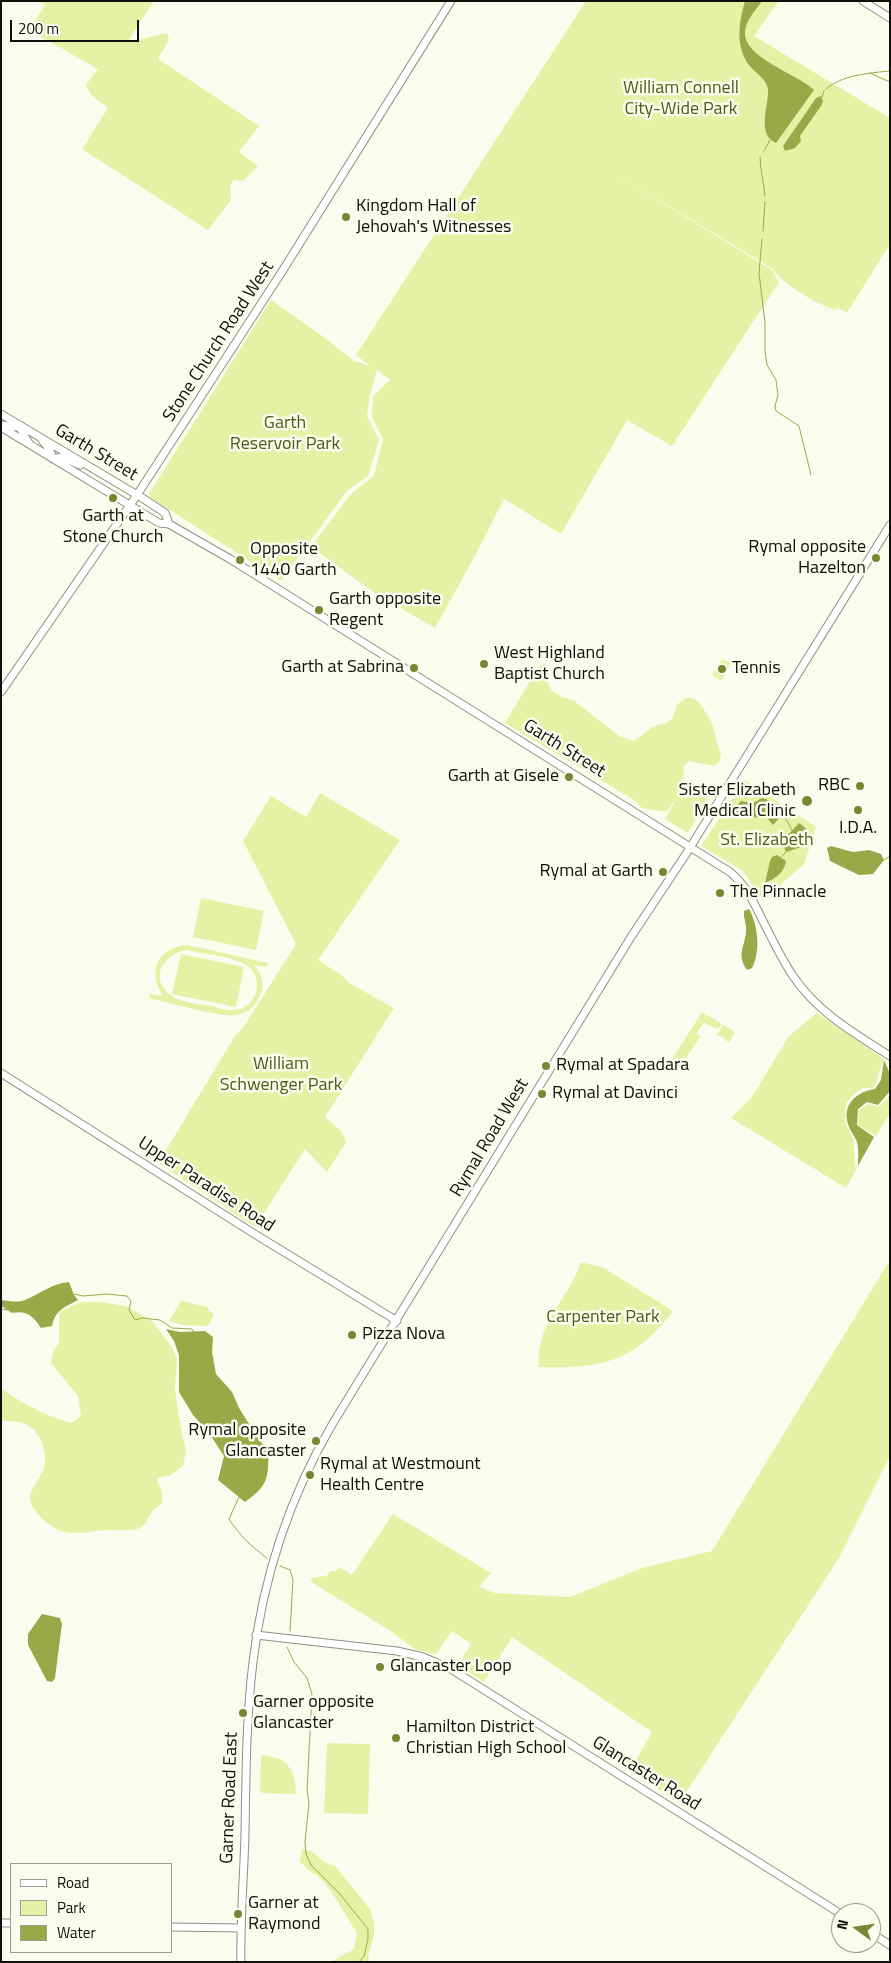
<!DOCTYPE html>
<html>
<head>
<meta charset="utf-8">
<style>
  body { margin:0 }
  #map { position:relative; width:891px; height:1963px; overflow:hidden; background:#f9fdee; font-family:"Titillium Web",sans-serif }
  canvas { display:block }
  .frame { position:absolute; inset:0; border:2px solid #0f100c; pointer-events:none }
  .legend { position:absolute; left:10px; top:1863px; width:162px; height:90px; box-sizing:border-box; background:#f9fdee; border:1px solid #9b9e94; margin:0; padding:6px 9px; list-style:none; font-size:15px; color:#0f100c }
  .legend li { display:flex; align-items:center; gap:10px; height:25px }
  .legend b { width:25px; border:1px solid #9b9e94 }
  .north { position:absolute; left:831px; top:1903px; width:50px; height:50px; box-sizing:border-box; background:#f9fdee; border:1px solid #9b9e94; border-radius:50%; rotate:284deg; font-size:14px; font-weight:700; line-height:20px; text-align:center; color:#0f100c }
  .north::after { content:''; display:block; margin:auto; width:18px; height:22px; background:#798533; clip-path:polygon(50% 0,100% 100%,50% 72%,0 100%) }
  .scale { position:absolute; left:10px; top:20px; width:129px; height:22px; box-sizing:border-box; border:2px solid #0f100c; border-top:0; padding-left:6px; font-size:15px; line-height:18px; white-space:nowrap; color:#0f100c; -webkit-text-stroke:4px #f9fdee; paint-order:stroke }
</style>
</head>
<body>
<div id="map">
<canvas width="891" height="1963"></canvas>
<div class="frame"></div>
<ul class="legend">
<li><b style="height:6px;background:#fff"></b>Road</li>
<li><b style="height:14px;background:#e4f2a6"></b>Park</li>
<li><b style="height:14px;background:#9aa947"></b>Water</li>
</ul>
<div class="north">N</div>
<div class="scale">200 m</div>
</div>
<script>
const context = document.querySelector('canvas').getContext('2d');
context.lineJoin = 'round';
function fillPath(path, color) {
  context.fillStyle = color;
  context.fill(path, 'evenodd');
}
function strokePath(path, color, width, dash) {
  context.strokeStyle = color;
  context.lineWidth = width;
  context.lineCap = dash ? 'butt' : 'round';
  context.setLineDash(dash || []);
  context.stroke(path);
}
function write(font, color, halo, rows, align = 'center') {
  context.font = font + ' "Titillium Web",sans-serif';
  context.lineWidth = 5;
  context.setLineDash([]);
  context.textBaseline = 'middle';
  context.strokeStyle = halo;
  context.fillStyle = color;
  for (const [text, x, y, turn = 0] of rows) {
    context.save();
    context.translate(x, y);
    context.rotate((+turn || 0) * Math.PI / 180);
    context.textAlign = isNaN(turn) ? turn : align;
    if (halo) context.strokeText(text, 0, 0);
    context.fillText(text, 0, 0);
    context.restore();
  }
}
fillPath(new Path2D(`
  M38 1H154L128 41 129 42 167 33 169 40 158 59 259 126 239 152 258 166 243 181 234 180 230 186 231 200 208 230 82 149 108 108 91 95 86 85 98 69 29 30 45 5Z
  M586 1H779L754 36 890 118V244L847 313 838 308 835 310C816 303 784 286 773 269L609 170 772 270 779 282 672 446 627 420 561 534 504 499 476 554 435 628 376 594 311 547 351 494 374 476 383 439 372 417 373 396 390 380 377 370 370 394 367 416 379 440 368 476 347 491 281 581 151 498 149 494 271 300 321 335 354 361 370 366 356 355Z
  M722 659 731 663 721 681 712 675Z
  M545 664 547 669 545 678 552 691 562 697 573 700 619 736 634 741C641 737 647 730 653 727 659 724 666 725 671 720 675 715 675 707 679 703 694 688 704 709 710 720 716 730 715 742 721 752L720 761 714 766 689 761 683 767 684 772 681 790 685 785 708 799 688 833 665 819 677 797 666 812 642 808 634 800 505 723 539 666Z
  M745 780 816 827 804 864 763 900 743 871 701 846Z
  M320 793 400 840 318 960 344 977 349 983 394 1008 325 1117 342 1132 346 1142 327 1172 305 1149 255 1227 160 1164 163 1155 235 1036 243 1028 296 944 243 841 271 796 306 817Z
  M201 898 264 911 256 950 193 937Z
  M187 945 268 963 267 967 254 965C261 973 265 983 261 993 257 1005 249 1013 236 1015 222 1018 167 1002 149 998L150 994 163 996C147 971 157 948 187 945ZM187 950C202 954 238 957 249 967 265 981 256 1008 235 1010 228 1011 219 1008 212 1006 199 1004 179 1003 168 993 149 976 165 953 187 950Z
  M181 954 244 967 236 1007 172 994Z
  M702 1012 722 1024 718 1029 704 1023 696 1034 701 1036 680 1067 671 1061Z
  M817 1013 884 1059C879 1068 879 1079 873 1088H862L852 1096 846 1104 845 1122 854 1140V1154L856 1170 846 1188 731 1118 752 1097 789 1036Z
  M723 1025 735 1032 729 1043 722 1036 721 1037 717 1035Z
  M890 1095V1113L876 1136 858 1125 859 1110 868 1104 879 1107Z
  M890 1260V1456L839 1558 679 1803 630 1771 652 1732 512 1637 484 1682 458 1665 471 1644 452 1631 436 1654 416 1650 389 1630 313 1583 310 1578 326 1576 331 1571H336L339 1567 352 1575 393 1514 491 1573 479 1587 495 1593 570 1597 642 1568 712 1551Z
  M581 1262 604 1268 673 1311C635 1362 601 1369 539 1367 534 1327 569 1298 581 1262Z
  M181 1301 207 1307 209 1311 214 1314 208 1326 182 1325 169 1321Z
  M81 1302H101L125 1306 151 1320 172 1347 177 1360 175 1387 179 1419 186 1451 183 1466 171 1475 157 1478V1481L162 1491V1503C159 1506 153 1509 151 1513 146 1520 146 1526 137 1529 128 1531 116 1530 106 1530 93 1531 78 1535 65 1532 52 1529 32 1513 30 1499 29 1491 41 1477 44 1468 48 1455 41 1431 27 1425 19 1421 10 1421 1 1421V1388C22 1404 45 1415 71 1423L81 1416 78 1396 51 1363 54 1350 59 1343V1312Z
  M327 1743 370 1744 368 1814 324 1813Z
  M261 1755C288 1757 295 1769 296 1794L262 1793 260 1791Z
  M302 1849 311 1851 326 1863 335 1866 370 1909 374 1923V1935L368 1956 369 1962H332C338 1956 347 1954 354 1949L357 1933C345 1915 335 1894 321 1879 313 1871 308 1872 300 1861Z`), '#e4f2a6');
fillPath(new Path2D(`
  M745 1H762C756 10 745 21 745 32 743 58 800 75 814 90L776 143C756 134 769 106 768 89 766 78 755 73 749 65 735 46 739 22 745 1Z
  M821 96 823 101 821 106 800 136 801 141 795 148 785 151 783 146 816 98Z
  M762 798 766 799 783 808V814L773 825 767 818 752 817 747 811 736 812 731 805H737L741 801 753 803Z
  M799 823C806 828 811 832 809 841L801 847 786 852 783 844 786 837Z
  M831 846 853 852 869 850 881 854 884 860 873 874 859 875 830 861 827 848Z
  M777 855 786 861C784 873 776 878 765 883L770 861 772 857Z
  M749 909C758 925 761 951 752 968L747 970C736 954 745 947 746 931 747 924 743 918 744 911Z
  M884 1060 890 1074V1091L878 1105 867 1102 858 1109 857 1125 874 1137 858 1166C858 1159 859 1150 857 1142 854 1135 848 1128 847 1120 844 1102 859 1091 875 1089L881 1080Z
  M69 1282 74 1295 78 1300C65 1307 55 1310 52 1326L41 1328C33 1316 27 1310 12 1313L1 1306V1300C9 1301 17 1303 25 1300 42 1293 50 1284 69 1282Z
  M166 1329 180 1332 205 1331 213 1337 212 1352 216 1374 232 1392 239 1408 259 1440 268 1450C269 1477 268 1486 245 1502L218 1480 224 1456 209 1433 193 1415 179 1392V1355L174 1341Z
  M42 1614 60 1618 62 1624 55 1678 52 1682 47 1681 28 1645V1634Z`), '#9aa947');
strokePath(new Path2D(`
  M870 73 890 82
  M826 89C842 75 869 73 890 71
  M822 97 824 91
  M764 151 770 140
  M760 157C760 170 764 183 765 196
  M763 231 765 202
  M762 239 759 273 765 323V351L767 365 776 380 778 395 775 406 776 411 799 426 811 475
  M783 814 792 830
  M781 857 786 852
  M884 860 890 856
  M74 1294 83 1296 107 1294 127 1296 131 1301 129 1310 135 1320 142 1318 160 1320 172 1328 192 1329 195 1333
  M1 1309 8 1310
  M239 1497 229 1519C239 1535 252 1547 267 1558
  M280 1566 290 1570 293 1580 290 1631
  M287 1647 294 1662 307 1678 312 1694 307 1790 309 1803 305 1842 306 1854 311 1865 339 1893 368 1929V1939L364 1956 359 1962`), '#9aa947', 1);
const secondary = new Path2D(`
  M863 1 890 18
  M1 414 144 499 165 513 169 524
  M2 425 16 427 20 425 21 430 29 443
  M1 427 159 523 169 524 230 559 730 872C749 888 756 908 767 929 775 945 783 961 793 976 817 1012 854 1033 890 1056
  M42 440 50 450 53 459 62 457 80 465
  M1 692 137 495 283 270 451 1
  M1 1073 253 1233 397 1321
  M256 1635 397 1651 423 1657 451 1669 841 1914
  M1 1923H11
  M171 1927 241 1928
  M871 1933 890 1945
  M241 1962C240 1919 244 1876 245 1833 246 1776 246 1719 253 1662 263 1577 290 1496 333 1423L631 937 686 854 890 525`);
strokePath(secondary, '#8d9083', 9);
strokePath(secondary, '#fff', 7);
for (const [x, y, r, color] of [
  [346,217,5,"#798533"],
  [113,498,5,"#798533"],
  [876,558,5,"#798533"],
  [240,560,5,"#798533"],
  [319,610,5,"#798533"],
  [484,664,5,"#798533"],
  [414,668,5,"#798533"],
  [722,669,5,"#798533"],
  [569,777,5,"#798533"],
  [860,786,5,"#798533"],
  [807,801,6,"#798533"],
  [858,810,5,"#798533"],
  [663,872,5,"#798533"],
  [720,893,5,"#798533"],
  [546,1066,5,"#798533"],
  [542,1094,5,"#798533"],
  [352,1335,5,"#798533"],
  [316,1441,5,"#798533"],
  [310,1475,5,"#798533"],
  [380,1667,5,"#798533"],
  [243,1713,5,"#798533"],
  [396,1738,5,"#798533"],
  [238,1914,5,"#798533"]
]) {
  const dot = new Path2D();
  dot.arc(x, y, r, 0, 2 * Math.PI);
  context.fillStyle = color;
  context.fill(dot);
  strokePath(dot, '#f9fdee', 2);
}
write('18px', '#515b14', '#f9fdee', [
  ["William Connell",681,89],
  ["City-Wide Park",681,110],
  ["Garth",285,424],
  ["Reservoir Park",285,445],
  ["St. Elizabeth",767,841],
  ["William",281,1065],
  ["Schwenger Park",281,1086],
  ["Carpenter Park",603,1318]
]);
write('18px', '#0f100c', '#f9fdee', [
  ["Kingdom Hall of",356,207],
  ["Jehovah's Witnesses",356,228],
  ["Garth at",113,517,"center"],
  ["Stone Church",113,538,"center"],
  ["Rymal opposite",866,548,"right"],
  ["Hazelton",866,569,"right"],
  ["Opposite",250,550],
  ["1440 Garth",250,571],
  ["Garth opposite",329,600],
  ["Regent",329,621],
  ["West Highland",494,654],
  ["Baptist Church",494,675],
  ["Garth at Sabrina",404,668,"right"],
  ["Tennis",732,669],
  ["Garth at Gisele",559,777,"right"],
  ["RBC",850,786,"right"],
  ["Sister Elizabeth",796,791,"right"],
  ["Medical Clinic",796,812,"right"],
  ["I.D.A.",858,829,"center"],
  ["Rymal at Garth",653,872,"right"],
  ["The Pinnacle",730,893],
  ["Rymal at Spadara",556,1066],
  ["Rymal at Davinci",552,1094],
  ["Pizza Nova",362,1335],
  ["Rymal opposite",306,1431,"right"],
  ["Glancaster",306,1452,"right"],
  ["Rymal at Westmount",320,1465],
  ["Health Centre",320,1486],
  ["Glancaster Loop",390,1667],
  ["Garner opposite",253,1703],
  ["Glancaster",253,1724],
  ["Hamilton District",406,1728],
  ["Christian High School",406,1749],
  ["Garner at",248,1904],
  ["Raymond",248,1925]
], 'left');
write('18px', '#0f100c', '#f9fdee', [
  ["Stone Church Road West",219,342,-57],
  ["Garth Street",96,453,31],
  ["Garth Street",564,749,32],
  ["Rymal Road West",490,1138,-59],
  ["Upper Paradise Road",206,1185,33],
  ["Glancaster Road",646,1774,32],
  ["Garner Road East",230,1798,-88]
]);
</script>
</body>
</html>
